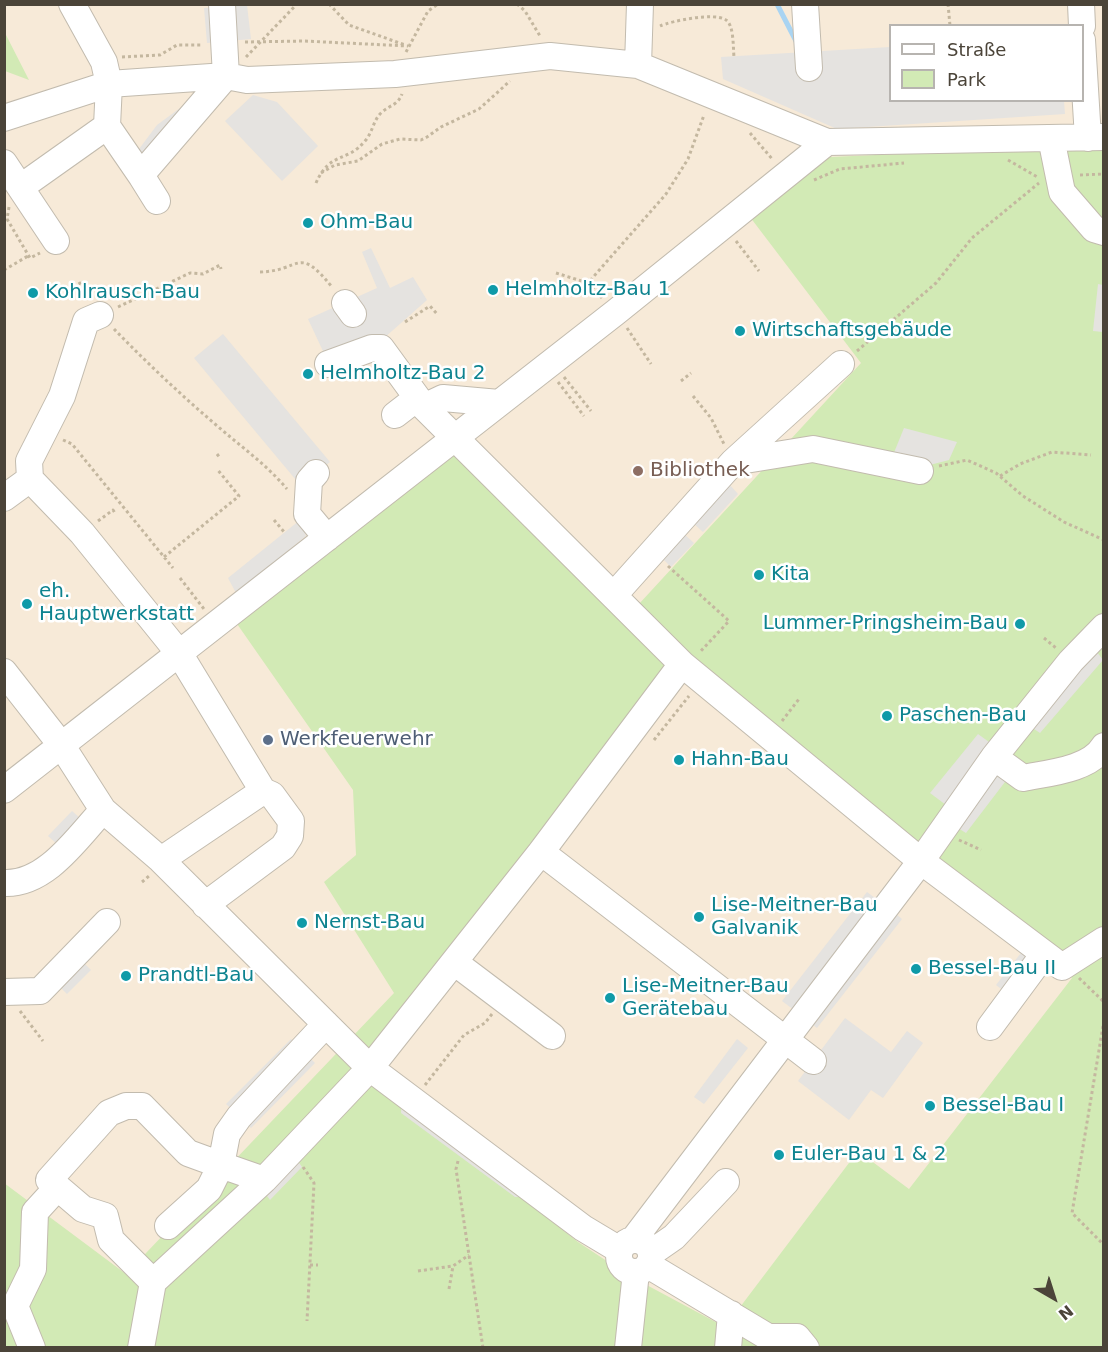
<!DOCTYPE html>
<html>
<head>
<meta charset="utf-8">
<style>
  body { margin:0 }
  #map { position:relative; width:1108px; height:1352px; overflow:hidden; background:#f6f3ec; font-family:"DejaVu Sans",sans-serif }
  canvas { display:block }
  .frame { position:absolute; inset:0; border:6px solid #4b4439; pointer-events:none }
  .legend { position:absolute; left:889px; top:24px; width:195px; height:78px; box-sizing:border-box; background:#fff; border:2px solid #b7b4b0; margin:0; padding:8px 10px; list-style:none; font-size:18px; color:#4b4439 }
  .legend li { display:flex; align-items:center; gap:12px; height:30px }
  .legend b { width:30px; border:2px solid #b7b4b0 }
  .north { position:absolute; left:1024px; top:1268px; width:60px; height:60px; -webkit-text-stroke:4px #fff; paint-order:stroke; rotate:141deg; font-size:16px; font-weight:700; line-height:24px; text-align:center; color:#4b4439 }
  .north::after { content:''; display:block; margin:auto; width:21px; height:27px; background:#4b4439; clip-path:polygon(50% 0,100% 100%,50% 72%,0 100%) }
</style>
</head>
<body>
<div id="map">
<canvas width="1108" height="1352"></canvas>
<div class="frame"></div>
<ul class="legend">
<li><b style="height:8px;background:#fff"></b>Straße</li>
<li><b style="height:16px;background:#d2eab5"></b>Park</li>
</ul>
<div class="north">N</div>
</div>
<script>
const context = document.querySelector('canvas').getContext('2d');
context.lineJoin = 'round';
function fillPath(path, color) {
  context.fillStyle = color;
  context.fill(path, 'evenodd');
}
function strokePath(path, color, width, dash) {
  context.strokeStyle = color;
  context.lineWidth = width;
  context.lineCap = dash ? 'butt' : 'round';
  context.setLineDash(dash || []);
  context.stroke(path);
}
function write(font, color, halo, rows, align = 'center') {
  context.font = font + ' "DejaVu Sans",sans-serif';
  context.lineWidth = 5;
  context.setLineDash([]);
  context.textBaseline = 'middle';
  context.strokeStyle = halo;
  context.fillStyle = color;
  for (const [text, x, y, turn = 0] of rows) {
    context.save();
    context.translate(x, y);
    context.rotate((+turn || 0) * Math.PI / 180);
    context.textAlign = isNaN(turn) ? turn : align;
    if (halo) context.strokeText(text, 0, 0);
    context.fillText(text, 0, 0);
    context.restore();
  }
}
fillPath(new Path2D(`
  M5 5H1103V1347H5ZM890 26H1082V100H890Z`), '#f7ead8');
fillPath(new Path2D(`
  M5 33 29 80 5 71Z
  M1103 145V1347H5L4 1183 126 1274 394 993 324 882 356 855 353 790 235 621 454 448 627 617 861 363 750 217 830 157ZM679 654 1072 978 909 1189 858 1151 725 1327 628 1275 578 1242 358 1069Z`), '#d2eab5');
fillPath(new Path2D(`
  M247 5 251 39 207 43 204 8Z
  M890 47V100L1064 101 1065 114 837 129 723 79 721 57Z
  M253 95 277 102 318 146 282 181 225 121Z
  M195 97 146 169 136 153 157 125Z
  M371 248 390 288 413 277 427 300 375 346 329 364 308 319 377 288 362 252Z
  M1098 284 1103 285V332L1093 331Z
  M223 334 330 462 301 486 194 358Z
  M904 428 957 442 949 460 922 467 891 460Z
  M729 484 738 494 703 532 693 523Z
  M300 520 306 536 236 593 228 578Z
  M684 534 694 543 671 567 661 557Z
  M1094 648 1103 660 1040 733 1028 725Z
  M978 734 996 747 950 808 930 793Z
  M996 769 1008 778 966 833 953 825Z
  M72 811 81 819 57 844 48 836Z
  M867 892 879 901 794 1010 782 1001Z
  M891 910 902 919 817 1028 805 1019Z
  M1024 949 1040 960 1012 997 996 985Z
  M79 958 91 970 67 994 55 982Z
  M845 1018 891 1052 907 1031 923 1043 883 1098 871 1090 849 1120 798 1081Z
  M291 1039 315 1063 251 1128 226 1104Z
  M737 1039 748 1048 704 1104 694 1097Z
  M402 1095 534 1196 515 1197 401 1113Z
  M291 1151 302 1167 270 1200 259 1185Z`), '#e5e3e0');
strokePath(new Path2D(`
  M777 4 797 43`), '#a9d4f2', 5);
const minor = new Path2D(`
  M72 4 104 62 109 84 107 126 142 177 146 169 226 76 222 4
  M805 4 809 68
  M1081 4 1082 26
  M1082 40 1088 138
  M638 65 640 4
  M4 118 109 84 226 76 247 80 395 74 550 56 638 65 827 142 1104 137
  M1051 138 1062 192 1094 229 1104 232
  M4 163 56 241
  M142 177 157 201
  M21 187 107 126
  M345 303 353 314
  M328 364 372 348H381L424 407 682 664 921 861 1062 967 1104 940
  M424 407 443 398 499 403
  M395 415 417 398
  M733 462 841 364
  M316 473 309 481 307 514 327 538
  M30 479 29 461 62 396 86 321 100 315
  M4 498 30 479 82 533 179 653 263 791 161 860
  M614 595 733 462 813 449 920 471
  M4 672 62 746 103 810 161 860 370 1068 583 1228 618 1249
  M994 757 1023 778C1047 773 1090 770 1104 746
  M4 790 616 312 827 142
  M541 852 813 1061
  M4 883C46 885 77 838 103 810
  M205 905 283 847 290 836 291 821 272 795 263 791
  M454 962 552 1036
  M4 992 40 991 107 922
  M990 1027 1044 954
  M264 1180 221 1165 227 1134 239 1117 326 1024
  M634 1239 921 861 994 757 1071 661 1104 627
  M619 1256a16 16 0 1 1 32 0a16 16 0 1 1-32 0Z
  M651 1253 674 1237 726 1182
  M648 1265 768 1337H797L806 1348
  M153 1282 111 1240 105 1216 83 1209 49 1180 109 1113 126 1106H142L188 1153 221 1165 209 1189 168 1226
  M32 1348 15 1306 33 1269 35 1212 56 1189
  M141 1348 153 1282 264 1180 370 1068 541 852 682 664
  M628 1348 636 1272
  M728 1348 731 1314`);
strokePath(minor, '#c2bbae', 28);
strokePath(new Path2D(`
  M329 4 349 25 405 45
  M517 4 525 11 540 36
  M948 4 950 26
  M660 26C671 21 715 12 726 20 734 25 733 47 734 57
  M245 42 304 41 408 46
  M406 52 428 11 438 4
  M122 57 160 55 177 45H203
  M246 57 297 4
  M750 133 773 160
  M1008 160 1039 178
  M321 173 335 165 358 161 382 144 400 139 421 140 427 137 441 127 479 109 510 81
  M1080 175 1104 174
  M814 180 840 169 904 163
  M316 183C330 151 347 163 365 141 373 132 373 120 382 112 390 105 398 105 402 94
  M9 207 7 219 30 258 40 253
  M736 241 759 271
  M4 270 28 256
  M260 272C302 271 297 244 332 287
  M556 273 588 283
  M79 282 89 298
  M602 298 588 283 666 194 688 159 704 115
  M118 307 190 273 203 274 220 265 221 269
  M405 322 430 306 438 315
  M627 328 651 364
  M114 329C146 362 180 394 215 424 240 446 266 464 287 489
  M857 351 936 283 972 238 1039 183
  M564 377 591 411
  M681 381 691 373
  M558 382 584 416
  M693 396 711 418 724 444
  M63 440 72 444 173 568
  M217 454 220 458
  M939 466 967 460 996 473 1023 496 1064 522 1104 540
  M1000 476 1020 464 1052 452 1091 455
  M274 520 285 533
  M98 521 113 510 115 513
  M164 557 239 496 217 469
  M668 566 729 621 699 653
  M180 578 204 609
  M1044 638 1056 648
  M782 721 799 699
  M654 740 689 696
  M959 840 981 850
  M142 882 149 876
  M1079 978 1104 1002
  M20 1011 43 1041
  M1104 1020 1072 1213 1104 1245
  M425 1085 464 1035 485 1023 492 1014
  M458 1161 456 1169 483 1348
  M303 1167 314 1183 307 1321
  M310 1265H318
  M418 1271 453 1266 469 1255
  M449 1289 453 1266`), '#c4b79f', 3, [3, 3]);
strokePath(minor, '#fff', 26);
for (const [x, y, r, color] of [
  [308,223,6,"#0f9aa8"],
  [493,290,6,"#0f9aa8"],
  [33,293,6,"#0f9aa8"],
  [740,331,6,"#0f9aa8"],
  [308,374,6,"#0f9aa8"],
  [638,471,6,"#8d6e63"],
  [759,575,6,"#0f9aa8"],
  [27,604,6,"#0f9aa8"],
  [1020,624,6,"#0f9aa8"],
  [887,716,6,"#0f9aa8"],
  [268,740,6,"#5c6f8a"],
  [679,760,6,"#0f9aa8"],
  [699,917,6,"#0f9aa8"],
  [302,923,6,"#0f9aa8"],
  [916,969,6,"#0f9aa8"],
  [126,976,6,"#0f9aa8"],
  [610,998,6,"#0f9aa8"],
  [930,1106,6,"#0f9aa8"],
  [779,1155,6,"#0f9aa8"]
]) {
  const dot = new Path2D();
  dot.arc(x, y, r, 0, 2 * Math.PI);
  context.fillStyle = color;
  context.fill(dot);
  strokePath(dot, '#fff', 2);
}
write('20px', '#0d838f', '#fff', [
  ["Ohm-Bau",320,223],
  ["Helmholtz-Bau 1",505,290],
  ["Kohlrausch-Bau",45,293],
  ["Wirtschaftsgebäude",752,331],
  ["Helmholtz-Bau 2",320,374],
  ["Kita",771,575],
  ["eh.",39,592],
  ["Hauptwerkstatt",39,615],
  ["Lummer-Pringsheim-Bau",1008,624,"right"],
  ["Paschen-Bau",899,716],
  ["Hahn-Bau",691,760],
  ["Lise-Meitner-Bau",711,906],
  ["Galvanik",711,929],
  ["Nernst-Bau",314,923],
  ["Bessel-Bau II",928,969],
  ["Prandtl-Bau",138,976],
  ["Lise-Meitner-Bau",622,987],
  ["Gerätebau",622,1010],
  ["Bessel-Bau I",942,1106],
  ["Euler-Bau 1 & 2",791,1155]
], 'left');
write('20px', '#785e54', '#fff', [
  ["Bibliothek",650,471]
], 'left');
write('20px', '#4e5e75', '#fff', [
  ["Werkfeuerwehr",280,740]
], 'left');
</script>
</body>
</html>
